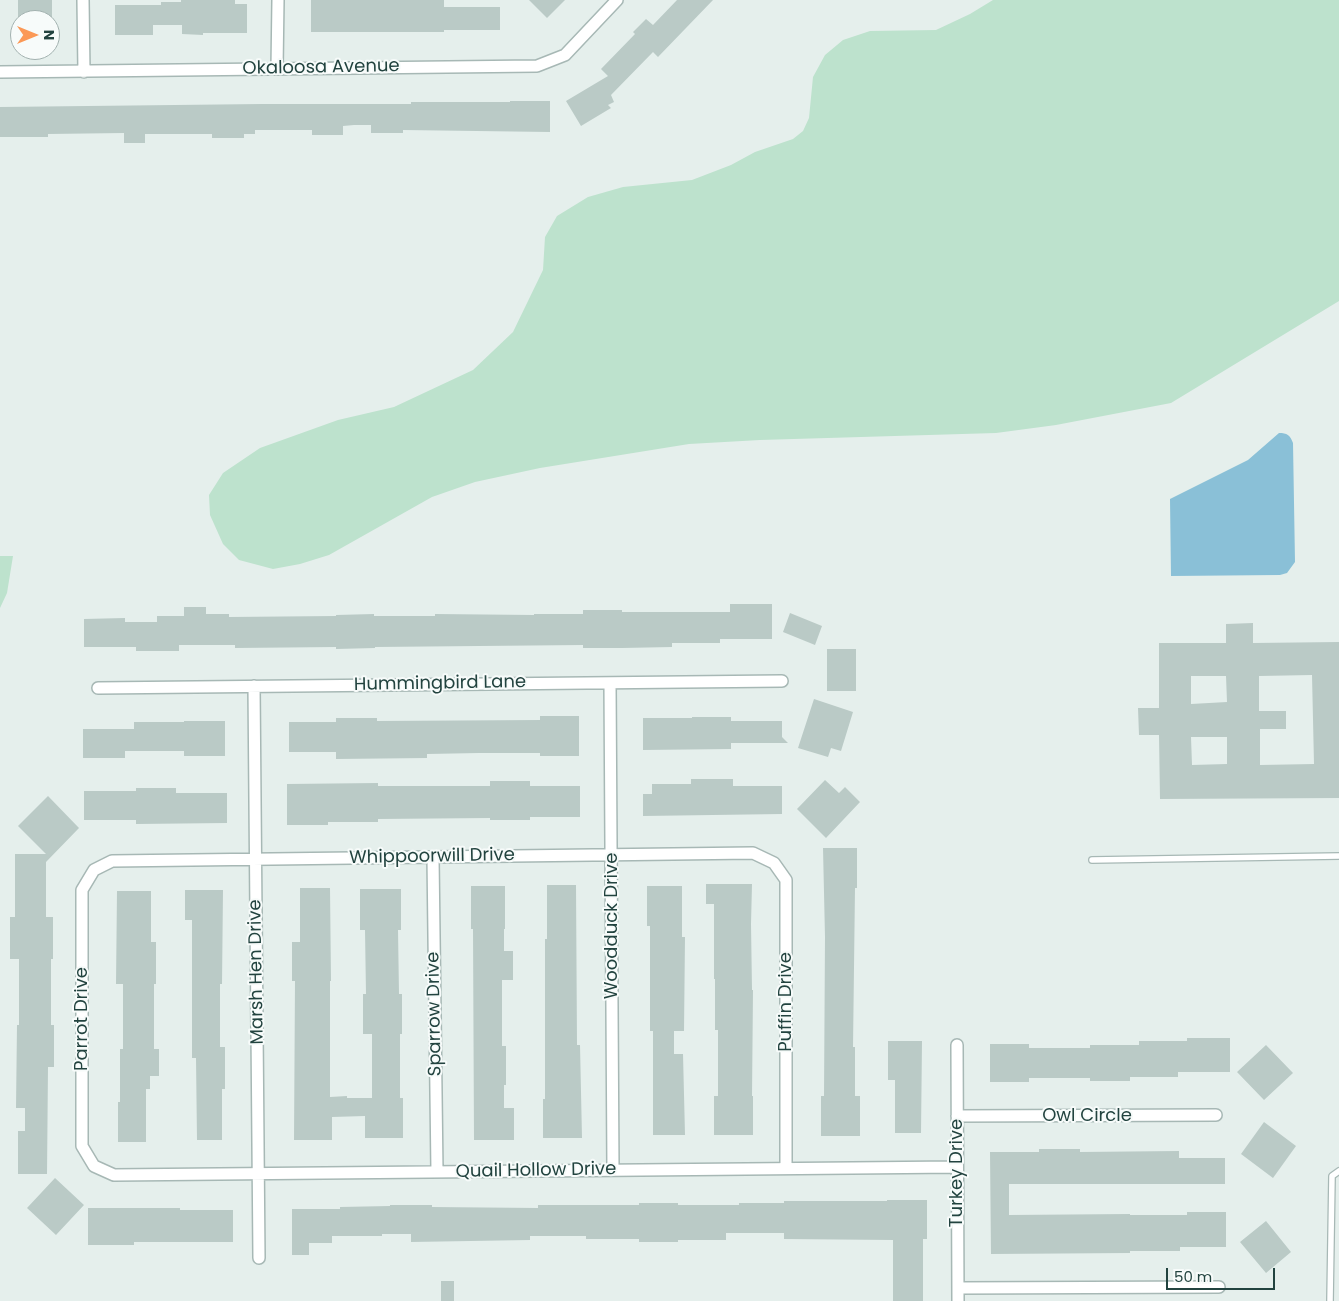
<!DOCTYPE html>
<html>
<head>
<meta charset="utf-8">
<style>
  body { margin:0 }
  #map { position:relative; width:1339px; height:1301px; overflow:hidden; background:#e5efec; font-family:Poppins,sans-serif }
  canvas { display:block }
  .north { position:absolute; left:10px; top:10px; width:50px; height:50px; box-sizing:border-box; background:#f7fbfa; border:1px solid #a2b1af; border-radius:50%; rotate:90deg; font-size:14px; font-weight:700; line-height:20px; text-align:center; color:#22433f }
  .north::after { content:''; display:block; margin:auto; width:18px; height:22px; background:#fb9957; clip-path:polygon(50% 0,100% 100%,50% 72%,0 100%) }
  .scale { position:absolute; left:1166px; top:1268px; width:109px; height:22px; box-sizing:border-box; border:2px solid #22433f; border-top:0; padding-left:6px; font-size:15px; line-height:18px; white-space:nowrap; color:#22433f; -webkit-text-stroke:4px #f7fbfa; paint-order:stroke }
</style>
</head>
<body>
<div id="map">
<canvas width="1339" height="1301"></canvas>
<div class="north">N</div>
<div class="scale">50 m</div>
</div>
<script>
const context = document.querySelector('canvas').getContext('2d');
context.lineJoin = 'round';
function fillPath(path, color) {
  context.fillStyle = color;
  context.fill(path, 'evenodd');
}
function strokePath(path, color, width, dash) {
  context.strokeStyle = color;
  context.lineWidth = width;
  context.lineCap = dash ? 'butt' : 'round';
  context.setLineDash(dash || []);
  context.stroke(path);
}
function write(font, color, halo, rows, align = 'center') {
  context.font = font + ' Poppins,sans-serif';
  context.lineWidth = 4;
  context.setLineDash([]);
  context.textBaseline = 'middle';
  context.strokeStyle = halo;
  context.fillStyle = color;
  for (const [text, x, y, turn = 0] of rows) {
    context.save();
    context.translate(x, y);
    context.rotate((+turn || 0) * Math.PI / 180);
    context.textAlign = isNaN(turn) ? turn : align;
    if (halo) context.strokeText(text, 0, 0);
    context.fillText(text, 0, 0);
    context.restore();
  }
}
fillPath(new Path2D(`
  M993 0H1339V301L1171 403 1056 425 996 433 760 440 689 444 540 468 475 482 432 497 329 555 300 564 273 569 239 560 223 544 210 515 209 495 223 473 260 448 338 420 394 407 473 370 513 332 543 270 545 237 557 216 588 197 623 187 692 180 731 165 755 152 793 139 803 131 809 118 813 77 825 55 843 40 870 31 936 30 970 14Z
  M0 556H13L7 593 0 608Z`), '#bde2cd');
fillPath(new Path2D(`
  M1279 433C1287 433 1290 435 1293 443L1295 562 1287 573 1280 575 1171 576 1170 499 1248 460Z`), '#8ac0d7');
fillPath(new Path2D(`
  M18 0H52V20H18Z
  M181 0H235V4H247V33H203V35L182 34V25H153V35H115V5H161V2H181Z
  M311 0H444V7H500V30H444V32H311Z
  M529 0H565L547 18Z
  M677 0H713L658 57 653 52 611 95 614 102 608 105 611 108 581 126 566 101 608 76 601 69 635 34 633 32 646 19 653 25Z
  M510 101H550V132L403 130V133H371V125H354L343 126V135H312V130H255V134H244V138H212V134H145V143H124V133L48 134V137H0V107L262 104H411V102H510Z
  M730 604H772V639H720V643H672V647L622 648H583V645L375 647V648L336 649V647L235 648V645H179V651H136V647H84V619L125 618V622H157V616H184V607H206V614H229V617L336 616V615L374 614V616H435V614L534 615V614H583V610H622V612H730Z
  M790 613 822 626 815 645 783 632Z
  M1253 623V643L1339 642V798L1160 799 1159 735H1139L1138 708H1159V643H1226V624ZM1312 675 1314 764 1260 765V729H1286V711H1259V676ZM1191 676H1226L1227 702 1191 704ZM1191 737H1227V764L1192 765Z
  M827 649H856V691H827Z
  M814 699 853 712 841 751 831 748 828 757 798 748Z
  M540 716H579V756H540V753H479L427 754V758L336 759V752H289V722H336V718H377V721L540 720Z
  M692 717H731V721H782V737L788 743H731V749L643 750V718H692Z
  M184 721H225V756H184V751H125V758H83V729H134V722H184Z
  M691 779H733V786H782V814L643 816V794H652V784H691Z
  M825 780 839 793 845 787 860 802 826 838 797 809Z
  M490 781H530V786H580V817H530V820H490V818L378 819V822H328V825H287V784L378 783V786H490Z
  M136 788H176V793H227V823L136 824V820H84V791H136Z
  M48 796 79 828 46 862V917H53V959H51V1025H54V1067H48L47 1174H18V1131H25V1108H16L17 1025H19V959H10V917H15V854H46L18 826Z
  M823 848H857V888H855L853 1047H855V1096H860V1136H821V1096H824L825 937Z
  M706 884H752L751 924 752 990H753L752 1096H753V1135H714V1096H718V1030H715V979H714V904H706Z
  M547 885H576L577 1045H580L582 1138H543V1099H545V939H547Z
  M471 886H505V929H504V951H513V980H502V1046H506V1085H504V1108H514V1140H474L473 929H471Z
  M647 886H682V937H685L684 1031H674V1054H683L685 1135H653V1031H650V926H647Z
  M300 888H330L331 981H330V1097L347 1096V1098H372V1034H363V994H366L365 930H360V889H401V930H398L399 994H402V1034H400V1098H403V1138H365V1116L332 1117V1140H294L295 981H292V942H300Z
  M185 890H223L222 984H220V1047H225V1089H222V1140H197L196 1058H192V920H185Z
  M117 891H151V942H156V984H154V1049H159V1076H150V1089H146V1142H118V1102H120V1049H123V984H116Z
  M1187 1038H1230V1072H1178V1077H1130V1081H1090V1078H1029V1082H990V1044H1029V1048H1090V1045H1139V1041H1187Z
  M888 1041H922L921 1133H895V1080H888Z
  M1266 1045 1293 1073 1264 1100 1237 1072Z
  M1264 1122 1296 1146 1273 1178 1241 1154Z
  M1039 1149H1080V1152L1179 1151V1158H1225V1184H1009V1215L1130 1214V1215H1187V1212H1226V1247H1180V1251H1130V1253L991 1254 990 1152H1039Z
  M55 1178 84 1205 56 1235 27 1208Z
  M887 1200H927V1239H923V1301H893V1240L784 1239V1233H726V1240H678V1242H639V1239H586V1236H530V1240L411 1242V1234H382V1236H332V1243H309V1255H292V1209H340V1207L390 1206V1205H432V1207L538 1208V1205H639V1203H678V1205H739V1203H784V1201H887Z
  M88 1208H180V1210H233V1242H134V1245H88Z
  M1266 1221 1291 1252 1266 1273 1240 1242Z
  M441 1281H454V1301H441Z`), '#bacac6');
const service = new Path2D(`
  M1092 860 1339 856
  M1330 1301 1332 1176 1339 1171`);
const minor = new Path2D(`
  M83 0 84 72
  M277 68 278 0
  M0 72 537 66 565 55 617 0
  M610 683 613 1170
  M254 686 259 1258
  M98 688 782 681
  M433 857 437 1172
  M957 1045 958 1301
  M957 1116 1216 1115
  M786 1168V880L774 863 753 853 112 861 94 870 82 890V1146L94 1166 114 1175 957 1167
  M958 1288 1219 1287`);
strokePath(service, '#a7b8b5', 8);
strokePath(minor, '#a7b8b5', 14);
strokePath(service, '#fff', 5.5);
strokePath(minor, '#fff', 11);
write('18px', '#22433f', '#f7fbfa', [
  ["Okaloosa Avenue",321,68,-1],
  ["Hummingbird Lane",440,684,-1],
  ["Whippoorwill Drive",432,857,-1],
  ["Woodduck Drive",612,926,-90],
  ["Marsh Hen Drive",257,972,-91],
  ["Puffin Drive",786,1002,-90],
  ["Sparrow Drive",435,1014,-91],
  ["Parrot Drive",82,1019,-90],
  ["Owl Circle",1087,1116],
  ["Quail Hollow Drive",536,1171,-1],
  ["Turkey Drive",957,1173,-90]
]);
</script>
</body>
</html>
